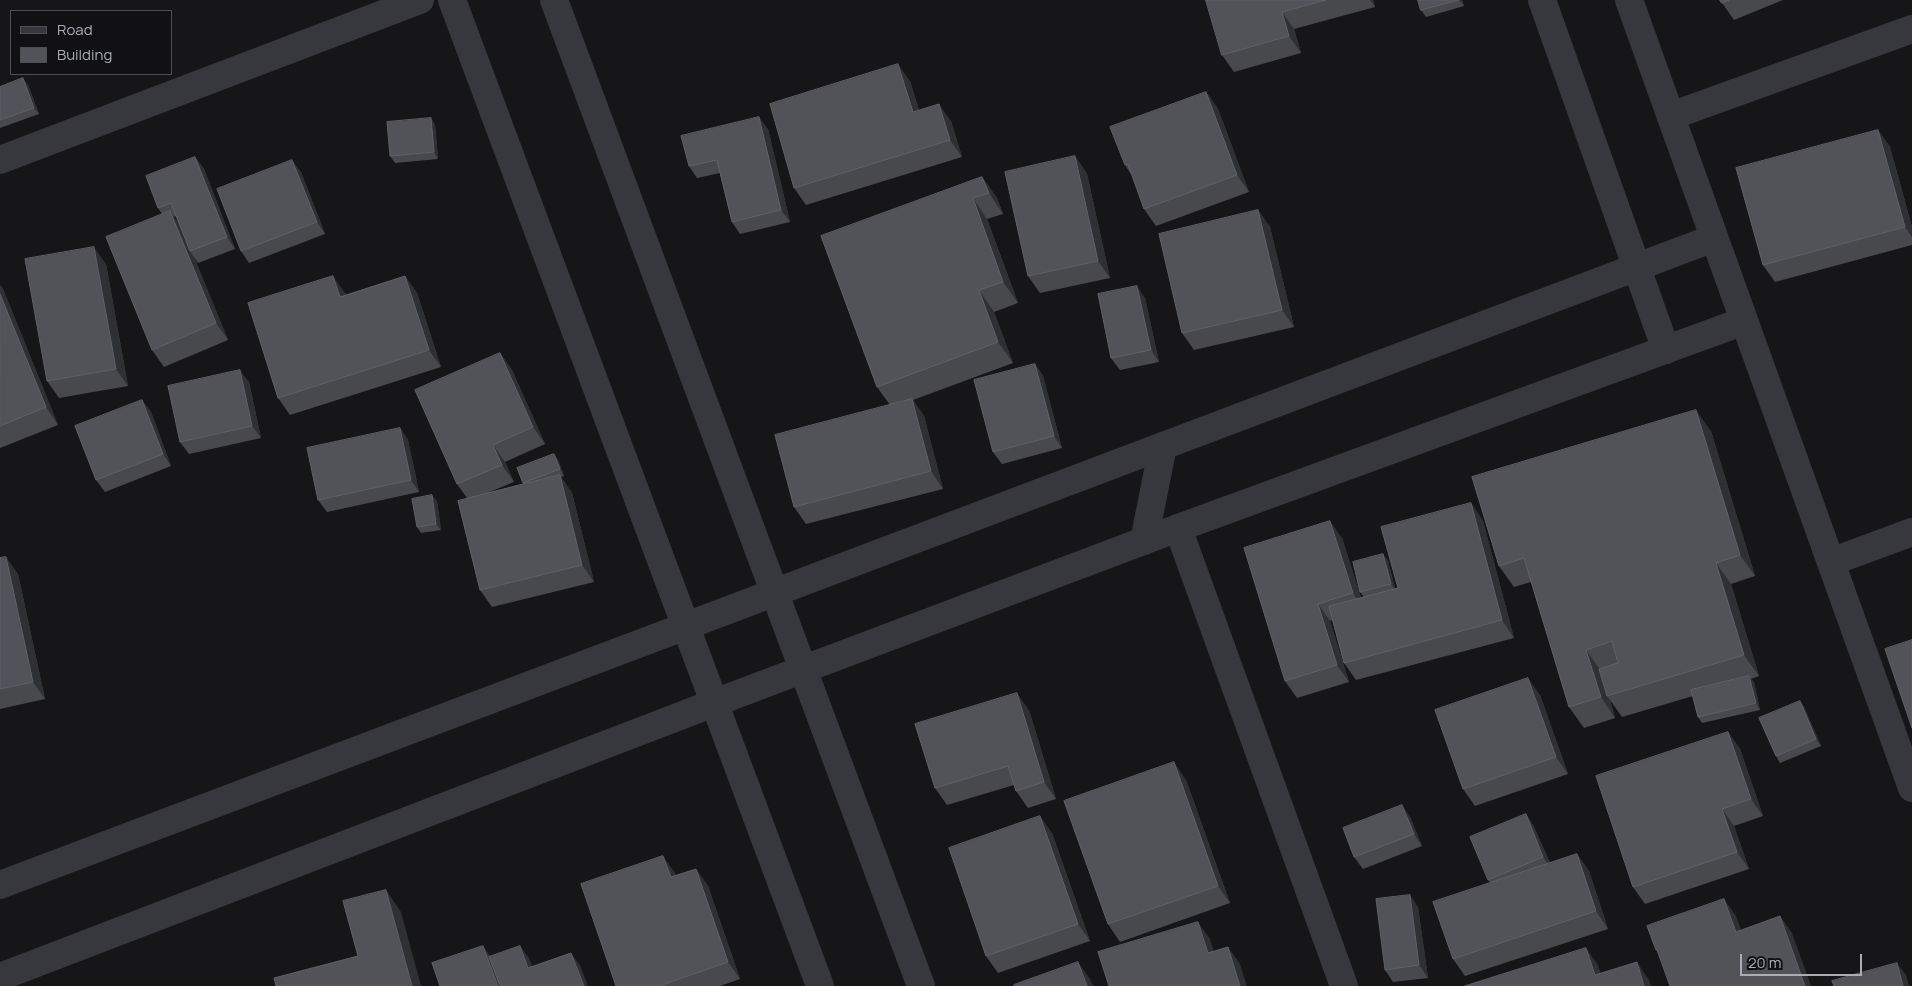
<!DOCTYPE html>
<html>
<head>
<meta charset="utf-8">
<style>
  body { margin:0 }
  #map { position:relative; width:1912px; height:986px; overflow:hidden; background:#161618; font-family:Manrope,sans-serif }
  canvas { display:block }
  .legend { position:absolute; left:10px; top:10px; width:162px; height:65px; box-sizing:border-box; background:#111113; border:1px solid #4d4f55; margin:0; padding:6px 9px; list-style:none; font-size:15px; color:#a8adb8 }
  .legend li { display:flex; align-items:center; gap:10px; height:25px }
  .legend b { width:25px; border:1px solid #4d4f55 }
  .scale { position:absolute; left:1740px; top:954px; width:122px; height:22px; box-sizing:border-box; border:2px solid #a8adb8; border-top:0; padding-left:6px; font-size:15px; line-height:18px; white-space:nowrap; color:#a8adb8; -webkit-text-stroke:4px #111113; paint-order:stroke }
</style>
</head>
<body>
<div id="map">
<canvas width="1912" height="986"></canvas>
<ul class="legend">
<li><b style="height:6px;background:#37383d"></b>Road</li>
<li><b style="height:14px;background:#525359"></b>Building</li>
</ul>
<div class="scale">20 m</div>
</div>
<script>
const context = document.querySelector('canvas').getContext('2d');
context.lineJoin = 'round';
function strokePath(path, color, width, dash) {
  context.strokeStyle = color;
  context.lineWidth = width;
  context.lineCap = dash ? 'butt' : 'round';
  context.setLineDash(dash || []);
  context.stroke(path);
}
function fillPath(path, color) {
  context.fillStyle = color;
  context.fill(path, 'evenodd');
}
strokePath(new Path2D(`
  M1671 116 1912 29
  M0 160 420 0
  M1178 528 1344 986
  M1144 541 1163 446
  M1831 562 1912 532`), '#37383d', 28);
strokePath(new Path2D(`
  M452 0 820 986
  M554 0 921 986
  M1542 0 1666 350
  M1629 0 1912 788
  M0 885 1714 238
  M0 977 714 703 1178 528 1744 321`), '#37383d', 28);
fillPath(new Path2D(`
  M1206 0H1373L1375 7 1294 29 1301 53 1234 72 1222 55Z
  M1418 0H1462L1464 6 1426 17 1421 10Z
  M1720 0H1783L1734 20Z
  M910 81 919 110 951 121 962 157 806 205 794 188Z
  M28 85 39 114 0 128V87Z
  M1206 92 1218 109 1249 192 1156 226 1144 209 1132 176 1125 165Z
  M431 118 435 125 438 159 395 163 390 156Z
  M768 129 790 222 740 234 732 222 720 173 697 178 689 166Z
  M1878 130 1890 147 1912 227V245L1775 282 1763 265Z
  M1075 156 1087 174 1110 278 1040 293 1028 276Z
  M195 157 204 169 235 249 198 263 194 257 228 340 164 367 152 350 162 214 158 208ZM176 216 179 225 174 217Z
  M301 172 325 234 249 263 241 251Z
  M982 177 997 198 1003 214 987 219 1018 303 994 312 1013 363 913 400 924 416 943 489 806 524 794 507 890 405 877 387Z
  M1258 210 1270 227 1294 327 1194 350 1182 333Z
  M106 264 128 386 59 398 47 381Z
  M405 276 417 293 441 367 290 415 278 398 345 293 346 295Z
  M0 285 3 289 58 425 0 448Z
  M1145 298 1159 362 1120 370 1111 358Z
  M500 353 512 370 545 444 505 462 514 482 487 493 524 484 523 483 554 454 558 460 564 476 561 477 572 493 594 582 492 607 480 590 467 498 457 484Z
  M1035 364 1043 376 1062 448 1002 464 993 452Z
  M249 382 261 438 189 454 180 442Z
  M142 400 151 412 171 466 105 492 96 480Z
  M400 428 408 440 419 492 327 512 318 500Z
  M1711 431 1755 576 1731 584 1759 676 1751 679 1754 682 1760 710 1702 723 1698 717 1693 696 1622 717 1610 700 1615 718 1584 728 1569 707 1531 582 1514 587 1499 566Z
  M437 501 441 530 421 533 417 527Z
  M1471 503 1483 521 1514 638 1356 680 1344 663 1332 620 1330 621 1349 682 1297 698 1285 681 1342 538 1361 598 1364 597 1360 592 1383 554 1388 561 1395 588H1398Z
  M0 558 18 574 45 699 0 709Z
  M1540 695 1568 774 1475 806 1463 789Z
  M1800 701 1804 707 1821 746 1780 763 1776 756Z
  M1029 710 1056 799 1028 808 1016 791 1014 785 947 805 935 788Z
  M1728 732 1740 749 1763 816 1734 826 1749 869 1645 904 1633 887Z
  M1186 780 1230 903 1120 942 1108 924Z
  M1526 814 1534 827 1550 863 1577 854 1589 871 1608 929 1465 976 1453 959 1491 883 1488 880Z
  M1410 817 1422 846 1363 869 1354 857Z
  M1052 833 1090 941 998 973 986 956Z
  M696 869 708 886 740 979 720 986H616L675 873 676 876Z
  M1418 907 1428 978 1393 982 1385 970Z`), '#47494d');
fillPath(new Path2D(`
  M1370 0H1373L1375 7Z
  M1459 0H1462L1464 6Z
  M1282 12 1294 29 1301 53 1289 36Z
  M898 64 910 81 925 129 913 112Z
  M23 78 28 85 39 114 34 108Z
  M1206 92 1218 109 1249 192 1237 175Z
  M939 104 951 121 962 157 950 140Z
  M759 117 768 129 790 222 781 210Z
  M431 118 435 125 438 159 434 152Z
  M1878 130 1890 147 1912 227V237L1905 227Z
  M1075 156 1087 174 1110 278 1098 261Z
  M195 157 204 169 235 249 227 237Z
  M292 160 301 172 325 234 317 222Z
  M982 177 997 198 1003 214 989 193Z
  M973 198 987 219 1018 303 1003 282Z
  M1258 210 1270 227 1294 327 1282 310Z
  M170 211 182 228 190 251 194 257 228 340 216 323Z
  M94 247 106 264 128 386 116 369Z
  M333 276 345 293 352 314 340 297Z
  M405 276 417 293 441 367 429 350Z
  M0 285 3 289 58 425 46 407 0 294Z
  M1137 286 1145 298 1159 362 1151 350Z
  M979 290 994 312 1013 363 998 342Z
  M500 353 512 370 545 444 533 427Z
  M1035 364 1043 376 1062 448 1054 436Z
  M240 370 249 382 261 438 252 426Z
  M912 399 924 416 943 489 931 471Z
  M142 400 151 412 171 466 163 454Z
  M1696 410 1711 431 1755 576 1740 555Z
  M400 428 408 440 419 492 411 480Z
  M493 445 505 462 514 482 502 465Z
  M554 454 558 460 564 476 560 469Z
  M560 475 572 493 594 582 582 565Z
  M432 495 437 501 441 530 436 524Z
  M1471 503 1483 521 1514 638 1502 620Z
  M1330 521 1342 538 1365 610 1353 593Z
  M1383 554 1388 561 1396 591 1391 584Z
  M6 557 18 574 45 699 33 682Z
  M1716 563 1731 584 1759 676 1744 655Z
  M1318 604 1330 621 1349 682 1337 665Z
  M1586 650 1601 671 1607 696 1610 700 1615 718 1601 697Z
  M1749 676 1754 682 1760 710 1756 703Z
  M1528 678 1540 695 1568 774 1556 757Z
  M1017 693 1029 710 1056 799 1044 782Z
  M1800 701 1804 707 1821 746 1816 739Z
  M1728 732 1740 749 1763 816 1751 799Z
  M1174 762 1186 780 1230 903 1218 886Z
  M1402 805 1410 817 1422 846 1414 834Z
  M1722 809 1734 826 1749 869 1737 852Z
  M1526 814 1534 827 1552 869 1543 857Z
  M1040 816 1052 833 1090 941 1078 924Z
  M1577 854 1589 871 1608 929 1596 911Z
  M663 856 675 873 683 895 671 877Z
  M696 869 708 886 740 979 728 962Z
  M386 890 401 912 421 986H412Z
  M1410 895 1418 907 1428 978 1419 965Z
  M1724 899 1736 916 1748 949 1736 932Z
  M1780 916 1792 933 1811 986H1805Z
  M1198 922 1210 939 1220 970 1208 953Z
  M483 946 492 958 502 986H498Z
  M520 946 529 958 537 980 528 968Z
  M1228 947 1240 964 1247 986H1240Z
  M1586 948 1598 965 1605 986 1595 975Z
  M571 953 580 965 588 986H584Z
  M1078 962 1090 979 1093 986H1087Z
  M1637 962 1649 980 1651 986H1644Z
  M1897 963 1906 975 1909 986H1903Z`), '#2f3033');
const building = new Path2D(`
  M1206 0H1326L1282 12 1289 36 1222 55Z
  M1418 0H1459L1421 10Z
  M1720 0H1729L1722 3Z
  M898 64 913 112 939 104 950 140 794 188 770 104Z
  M23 78 34 108 0 120V87Z
  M1206 92 1237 175 1144 209 1128 164 1125 165 1110 127Z
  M759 117 781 210 732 222 717 160 689 166 681 136Z
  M431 118 434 152 390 156 387 122Z
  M1878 130 1905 227 1763 265 1736 168Z
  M1075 156 1098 261 1028 276 1005 172Z
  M195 157 227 237 190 251 171 203 158 208 146 176Z
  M292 160 317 222 241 251 217 189Z
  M982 177 989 193 973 198 1003 282 979 290 998 342 877 387 821 236Z
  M1258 210 1282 310 1182 333 1159 234Z
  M170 211 216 323 152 350 106 237Z
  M94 247 116 369 47 381 25 259Z
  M333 276 340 297 405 276 429 350 278 398 248 303Z
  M1137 286 1151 350 1111 358 1098 294Z
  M0 294 46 407 0 426Z
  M500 353 533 427 493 445 502 465 457 484 415 390Z
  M1035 364 1054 436 993 452 974 380Z
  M240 370 252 426 180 442 168 386Z
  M912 399 931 471 794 507 775 435Z
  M142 400 163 454 96 480 75 426Z
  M1696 410 1740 555 1716 563 1744 655 1607 696 1599 669 1618 663 1612 641 1586 650 1601 697 1569 707 1524 558 1499 566 1472 477Z
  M400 428 411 480 318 500 307 448Z
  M554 454 560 469 523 483 517 468Z
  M560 475 582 565 480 590 458 501Z
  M432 495 436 524 417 527 412 499Z
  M1471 503 1502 620 1344 663 1329 606 1398 588 1381 527Z
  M1330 521 1353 593 1318 604 1337 665 1285 681 1244 548Z
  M1383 554 1391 584 1360 592 1353 562Z
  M6 557 33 682 0 689V558Z
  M1912 640V728L1885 649Z
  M1749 676 1756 703 1698 717 1691 690Z
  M1528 678 1556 757 1463 789 1435 710Z
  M1017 693 1044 782 1016 791 1008 766 935 788 915 724Z
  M1800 701 1816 739 1776 756 1759 718Z
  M1728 732 1751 799 1722 809 1737 852 1633 887 1596 776Z
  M1174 762 1218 886 1108 924 1064 801Z
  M1402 805 1414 834 1354 857 1343 828Z
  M1526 814 1543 857 1488 880 1470 837Z
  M1040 816 1078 924 986 956 949 848Z
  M1577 854 1596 911 1453 959 1433 902Z
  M663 856 671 877 696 869 728 962 659 986H616L581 884Z
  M386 890 412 986H276L274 978 358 956 343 901Z
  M1410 895 1419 965 1385 970 1376 899Z
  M1724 899 1736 932 1780 916 1805 986H1670L1657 950H1656L1647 926Z
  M1198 922 1208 953 1228 947 1240 986H1109L1098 952Z
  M483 946 498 986H440L432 963Z
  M520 946 528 968 571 953 584 986H500L489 957Z
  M1586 948 1595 975 1637 962 1644 986H1465Z
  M1078 962 1087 986H1014V985Z
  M1897 963 1903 986H1834L1832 981Z`);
fillPath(building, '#525359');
strokePath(building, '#5f6168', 1);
</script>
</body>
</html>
